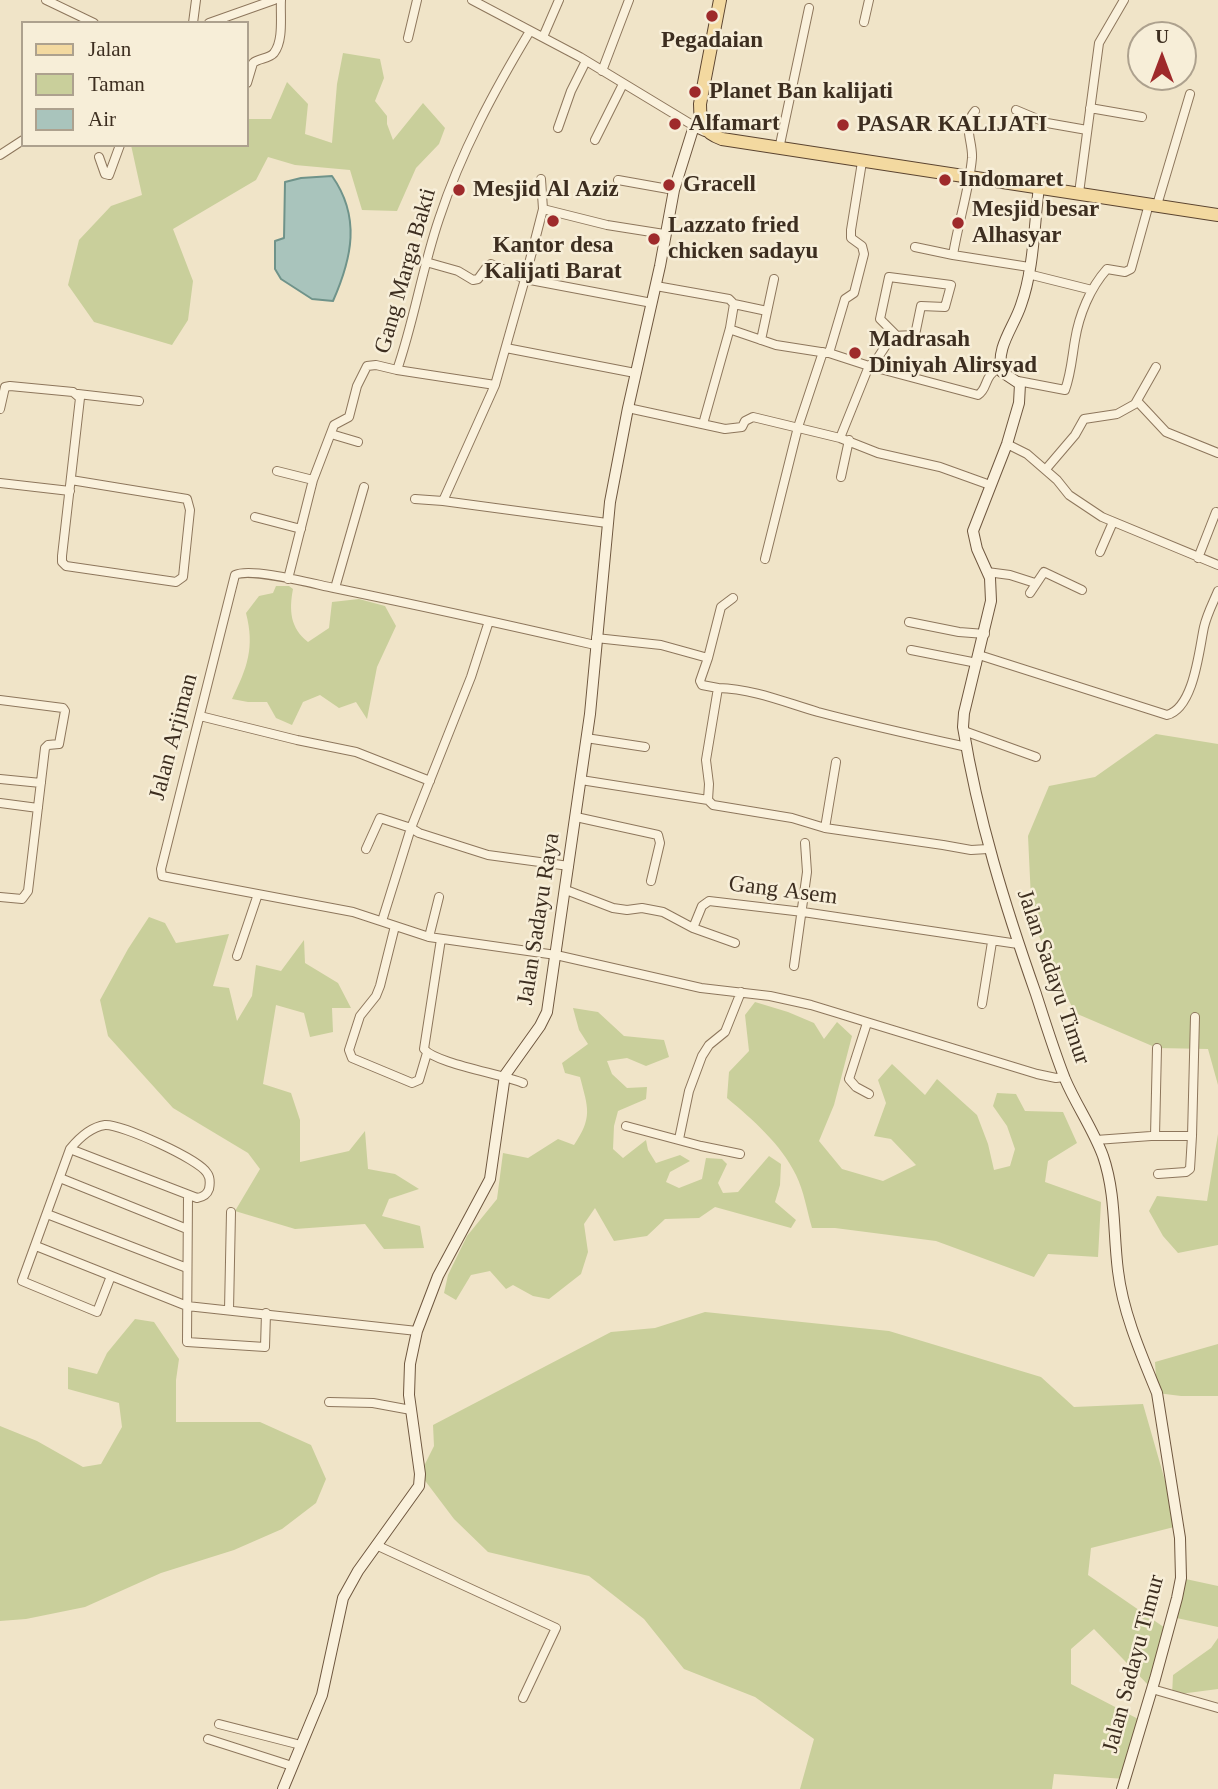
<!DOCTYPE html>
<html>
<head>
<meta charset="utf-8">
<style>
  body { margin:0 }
  #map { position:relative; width:1218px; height:1789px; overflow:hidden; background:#f0e4c8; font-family:"Times New Roman",serif }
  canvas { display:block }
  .legend { position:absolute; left:21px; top:21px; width:228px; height:126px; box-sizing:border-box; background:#f7eed8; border:2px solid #ada18e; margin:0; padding:9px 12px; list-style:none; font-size:21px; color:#3d2e20 }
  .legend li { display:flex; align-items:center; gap:14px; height:35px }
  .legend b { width:35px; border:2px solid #ada18e }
  .north { position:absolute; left:1127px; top:21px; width:70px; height:70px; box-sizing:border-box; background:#f7eed8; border:2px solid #ada18e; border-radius:50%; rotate:0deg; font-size:19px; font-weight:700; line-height:28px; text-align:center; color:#3d2e20 }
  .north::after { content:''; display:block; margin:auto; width:24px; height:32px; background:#9e2a2b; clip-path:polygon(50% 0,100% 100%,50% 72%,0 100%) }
</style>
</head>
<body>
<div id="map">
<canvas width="1218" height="1789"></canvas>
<ul class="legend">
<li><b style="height:9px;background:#f3d9a0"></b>Jalan</li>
<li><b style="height:19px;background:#c9cf9b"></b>Taman</li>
<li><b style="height:19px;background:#a9c4bc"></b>Air</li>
</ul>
<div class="north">U</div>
</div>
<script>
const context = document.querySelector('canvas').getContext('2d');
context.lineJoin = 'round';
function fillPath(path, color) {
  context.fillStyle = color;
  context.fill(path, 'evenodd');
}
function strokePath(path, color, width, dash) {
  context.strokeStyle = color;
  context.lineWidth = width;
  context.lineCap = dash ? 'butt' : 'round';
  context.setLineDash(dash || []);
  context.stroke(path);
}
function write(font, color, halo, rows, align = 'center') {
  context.font = font + ' "Times New Roman",serif';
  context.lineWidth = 5;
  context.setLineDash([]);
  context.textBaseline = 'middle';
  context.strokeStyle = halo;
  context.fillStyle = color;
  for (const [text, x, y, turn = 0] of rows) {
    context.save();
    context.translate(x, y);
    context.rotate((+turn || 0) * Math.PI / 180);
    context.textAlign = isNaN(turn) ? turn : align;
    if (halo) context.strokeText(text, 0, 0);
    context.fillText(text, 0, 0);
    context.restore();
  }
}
fillPath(new Path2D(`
  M343 53 380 59 384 78 375 101 387 116V124L393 140 423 103 445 128 439 144 416 168 397 211 362 210 350 170 295 165 268 157 256 180 173 229 193 281 188 320 172 345 94 322 68 285 79 240 111 206 142 195 131 145H247V119H271L287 82 308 104 305 134 332 143 337 84Z
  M276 586H289L293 589C289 610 290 628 308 642L329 628 332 602 359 599 385 606 396 626 377 667 367 719 356 702 339 708 320 695 303 702 292 725 276 718 267 702H248L232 699C247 668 255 648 246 613L259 596 273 593Z
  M1156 734 1218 744V1085L1208 1049 1157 1048 1075 1013 1054 970 1032 920 1028 836 1049 786 1095 777Z
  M149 917 165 923 176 943 229 934 213 986 229 988 237 1021 252 996 256 965 281 971 304 940 305 963 338 983 351 1008H332L333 1032 310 1037 304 1013 276 1005 263 1084 291 1093 300 1120V1162L349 1151 365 1131 368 1169 395 1174 419 1189 389 1199 382 1216 420 1226 424 1248 384 1249 365 1224 295 1229 235 1211 260 1169 248 1153 173 1108 108 1036 100 1000 128 949Z
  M755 1002 788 1012 814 1023 824 1039 837 1022 852 1036 834 1105 819 1141 842 1169 883 1181 916 1165 891 1139 874 1136 886 1103 878 1080 892 1064 925 1095 937 1079 977 1115 988 1144 994 1170 1010 1166 1015 1149 1007 1126 993 1106 997 1093 1016 1094 1025 1111 1063 1112 1077 1143 1048 1161 1045 1182 1101 1202 1098 1257 1048 1254 1034 1277 936 1241 835 1228H812C807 1211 804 1191 796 1175 781 1144 753 1120 727 1098L729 1072 749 1051 745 1015Z
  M573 1008 598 1012 624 1036 664 1040 669 1057 646 1066 627 1058 607 1061 612 1074 627 1088 647 1087 646 1099 618 1111 614 1126 613 1149 623 1158 646 1140 648 1150 656 1163 680 1155 690 1161 670 1172 666 1182 679 1188 702 1179 706 1158 722 1159 727 1164 718 1183 723 1193 738 1192 769 1156 781 1164 780 1185 775 1202 796 1220 791 1228 715 1207 699 1218 665 1219 647 1236 614 1241 595 1208 584 1224 588 1252 581 1274 549 1299 533 1296 513 1285 506 1289 490 1271 471 1275 456 1300 444 1293 448 1275 467 1236 497 1199 503 1153 528 1158 558 1139 574 1145C593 1117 588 1108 580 1077L565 1073 562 1063 588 1044 579 1030Z
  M1218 1134V1245L1178 1253 1163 1236 1149 1211 1157 1196 1207 1201Z
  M705 1312 889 1331 1041 1377 1074 1407 1143 1404 1178 1526 1091 1548 1088 1575 1168 1630 1152 1689 1094 1629 1071 1649V1684L1142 1721 1125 1779 1054 1774 1052 1789H800L814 1739 755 1697 684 1669 644 1619 589 1576 488 1552 454 1519 420 1474 434 1446 433 1425 611 1332 655 1328Z
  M135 1319 154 1322 179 1359 176 1380V1422H260L311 1445 326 1479 316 1503 282 1529 234 1550 161 1573 85 1607 26 1619 0 1621V1426L37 1441 83 1467 101 1464 122 1427 119 1403 68 1389V1367L97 1374 107 1353Z
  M1218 1344V1396H1181L1157 1393 1155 1362Z
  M1181 1578 1218 1586V1627L1172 1617Z
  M1218 1638V1689L1172 1695 1173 1675 1211 1648Z`), '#c9cf9b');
const water = new Path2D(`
  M332 176C361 217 352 258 333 301L312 299 281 279 275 269V241L284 238 285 182 301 178Z`);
fillPath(water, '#a9c4bc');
strokePath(water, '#6f938a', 2);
const street = new Path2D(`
  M46 0 94 23
  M472 0 580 57 694 126
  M864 22 869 0
  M193 23 196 0
  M209 23 274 0
  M530 31C494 91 461 152 439 219 422 269 414 321 397 370L495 385 525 279 652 303
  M543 37 559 0
  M408 38 417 0
  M602 71 629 0
  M247 83 253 63C259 58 269 59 274 53 284 40 280 15 281 0
  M1090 108 1142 117
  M1016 110 1047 123 1087 130
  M975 111C962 126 973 141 972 158 969 191 958 223 953 255L1029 267
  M558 128 571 91 586 61
  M595 140 623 84
  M779 149 809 8
  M0 155 23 140
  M99 157 105 174 109 175 120 145
  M541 179 543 209
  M618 180 674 190
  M1079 193 1099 43 1124 0
  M1157 205 1190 94
  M915 247 953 255
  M426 262 458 271 473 280 478 279 486 268 491 264 525 279 543 209 607 225 664 234
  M1028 274 1092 290
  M656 286 729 299 734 304 730 328 732 330 776 345 827 353
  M734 304 767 311
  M761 340 774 279
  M506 348 635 373
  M869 366 877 359 892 336 915 335 921 306 945 307 951 285 889 277 880 319 895 334
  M869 366 978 395C989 388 982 377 1001 366
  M1018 381 1065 390C1071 374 1072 357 1075 340 1079 315 1090 288 1107 269L1125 272 1131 269 1149 204
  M78 394 139 401
  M1138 402 1166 432 1218 453
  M628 408 725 429 742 427 745 421 753 417 840 438 878 453 940 467 990 485
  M0 409 5 387 10 386 73 392 80 398 62 556V562L66 566 169 581 176 582 183 577 190 510 187 499 71 480
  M703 424 730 328
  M331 434 358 442
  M840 438 869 366 829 353 845 299 854 293 864 254 862 246 851 238V230L862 162
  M1007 444 1027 454 1057 480 1069 495 1102 517 1218 565
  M1046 469 1075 435 1084 419 1117 414 1135 404 1156 367
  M277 471 313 480
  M841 477 849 440
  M0 483 70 491
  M415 499 443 501 495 385
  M443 501 607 523
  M255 517 301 529
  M1100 552 1113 522
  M1198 558 1216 512
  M765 559 798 427 823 352
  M987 572 1010 575 1035 583
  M288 579 313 480 334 425 349 417 357 386 367 366 376 365 397 370
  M335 588 364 487
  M1030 593 1044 572 1082 590
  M489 621 471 677 411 828 419 833 488 855 569 866
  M909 622 959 632 985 634
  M596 638 661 645 708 658 700 681 702 685 718 688
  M595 645C508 625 422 606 334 588 314 584 251 567 235 575L161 869 162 876 353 912 429 937 556 955 701 988 770 996 811 1005 1037 1074 1056 1078 1064 1077
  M911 650 977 663
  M979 655 1167 715C1194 708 1199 650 1204 627 1207 614 1213 603 1218 591
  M708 658 721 607 733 598
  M0 700 63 708 65 711 59 744 48 745 45 748 28 891 22 899 0 897
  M200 716 297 740 356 752 430 781
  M964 731 1036 757
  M586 738 645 747
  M967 747C917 736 867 725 818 712 784 702 754 689 718 688L706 760 709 784 708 800 713 805 792 818 825 828 943 845 971 850 988 849
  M0 779 41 783
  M581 780 708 800
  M0 803 38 808
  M576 817 658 835 660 843 651 881
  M825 828 836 762
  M366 849 380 818 411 828 382 921
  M566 890 613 908 627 910 642 908 663 912 693 928 702 906 709 901 803 912 1018 944
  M395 926 380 986 376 996 360 1016 349 1050 352 1058 412 1083 419 1080 427 1053
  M693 928 735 943
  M429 937 439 897
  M441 939 424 1049C435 1063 501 1074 523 1083
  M237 956 258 894
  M794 966 807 872 805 843
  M982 1004 992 942
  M867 1023 849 1079 856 1087 869 1094
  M626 1126 701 1146 740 1154
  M1155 1136 1157 1048
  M1192 1136 1195 1017
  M679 1139 689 1091 702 1056 709 1045 725 1032 741 992
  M1096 1140 1151 1136H1192L1190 1169 1186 1172 1158 1174
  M70 1149 197 1198C203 1197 207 1195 209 1189 210 1184 210 1177 207 1173 199 1159 121 1124 105 1125 91 1127 79 1138 70 1149L22 1281 97 1312 111 1276
  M60 1178 187 1229
  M188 1195 187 1342 265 1347 266 1313
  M47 1214 187 1268
  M36 1246 187 1306 417 1331
  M229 1310 231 1212
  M329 1402 373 1403 411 1410
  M376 1545 556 1628 523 1698
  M1152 1689 1218 1708
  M219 1724 301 1745
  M208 1739 292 1766`);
const secondary = new Path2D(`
  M1039 187C1034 225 1034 269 1021 305 1014 327 995 348 1002 372L1020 384 1019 403 1007 444 973 531 977 549 990 578 991 601 964 713 963 727C978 819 1005 906 1036 994 1045 1022 1054 1051 1065 1079 1076 1105 1093 1129 1103 1156 1116 1194 1113 1232 1118 1271 1123 1313 1141 1354 1157 1393L1180 1538 1181 1578 1177 1598 1155 1679 1122 1789
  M283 1789 322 1695 343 1598 358 1571 419 1486 420 1474 409 1395 410 1364 417 1331 438 1276 490 1179 505 1075 540 1026 547 1012 590 714 610 502 628 408 660 266 674 190 694 126 705 131`);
const primary = new Path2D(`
  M720 0 700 104C700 123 703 132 722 139L1218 215`);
strokePath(street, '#8d765c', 10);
strokePath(secondary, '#6f573f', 12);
strokePath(primary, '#5b4430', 14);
strokePath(street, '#faf1dc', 8);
strokePath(secondary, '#faf1dc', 10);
strokePath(primary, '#f3d9a0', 12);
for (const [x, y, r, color] of [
  [712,16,7,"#9e2a2b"],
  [695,92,7,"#9e2a2b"],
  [675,124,7,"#9e2a2b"],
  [843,125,7,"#9e2a2b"],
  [945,180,7,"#9e2a2b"],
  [669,185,7,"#9e2a2b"],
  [459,190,7,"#9e2a2b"],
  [553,221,7,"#9e2a2b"],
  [958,223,7,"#9e2a2b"],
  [654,239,7,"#9e2a2b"],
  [855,353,7,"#9e2a2b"]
]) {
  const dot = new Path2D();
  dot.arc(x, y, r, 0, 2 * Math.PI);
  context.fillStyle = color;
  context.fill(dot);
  strokePath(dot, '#f7eed8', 2.5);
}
write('bold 23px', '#3d2e20', '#f7eed8', [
  ["Pegadaian",712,41,"center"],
  ["Planet Ban kalijati",709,92],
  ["Alfamart",689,124],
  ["PASAR KALIJATI",857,125],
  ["Indomaret",959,180],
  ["Gracell",683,185],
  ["Mesjid Al Aziz",473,190],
  ["Mesjid besar",972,210],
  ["Alhasyar",972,236],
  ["Lazzato fried",668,226],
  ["chicken sadayu",668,252],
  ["Kantor desa",553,246,"center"],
  ["Kalijati Barat",553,272,"center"],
  ["Madrasah",869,340],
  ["Diniyah Alirsyad",869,366]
], 'left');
write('23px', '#3d2e20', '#f7eed8', [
  ["Gang Marga Bakti",406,271,-74],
  ["Jalan Arjiman",174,737,-75],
  ["Gang Asem",783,891,7],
  ["Jalan Sadayu Raya",539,919,-81],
  ["Jalan Sadayu Timur",1053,977,71],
  ["Jalan Sadayu Timur",1134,1664,-75]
]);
</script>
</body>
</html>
